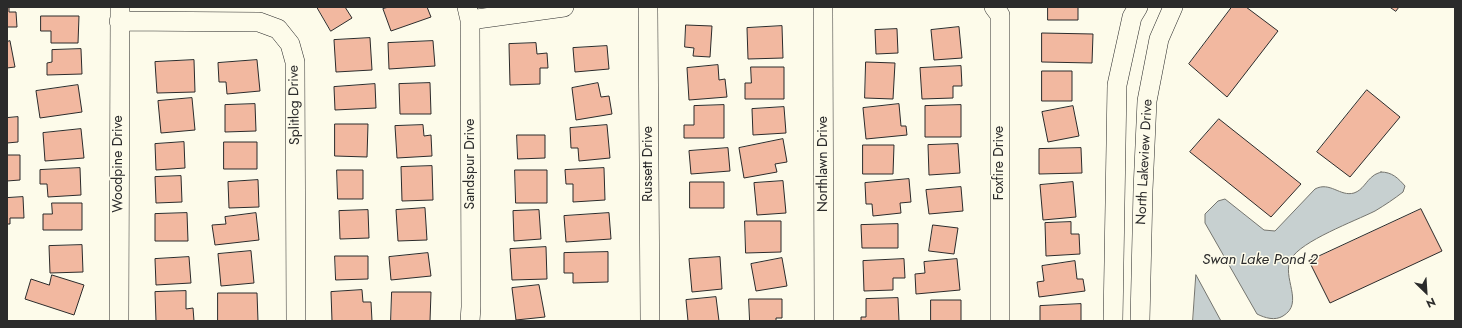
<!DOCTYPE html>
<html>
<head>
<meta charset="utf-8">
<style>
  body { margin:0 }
  #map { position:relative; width:1462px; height:328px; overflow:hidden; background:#fdfbea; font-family:Jost,sans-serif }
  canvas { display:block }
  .frame { position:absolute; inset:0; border:8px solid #2b2b2b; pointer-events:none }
  .north { position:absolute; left:1406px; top:272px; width:40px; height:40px; -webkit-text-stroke:3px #fdfbea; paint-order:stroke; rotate:155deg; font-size:11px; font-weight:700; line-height:16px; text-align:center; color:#2b2b2b }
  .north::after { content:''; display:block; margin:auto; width:14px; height:18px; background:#2b2b2b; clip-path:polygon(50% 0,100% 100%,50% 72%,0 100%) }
</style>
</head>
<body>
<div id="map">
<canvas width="1462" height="328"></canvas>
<div class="frame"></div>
<div class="north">N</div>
</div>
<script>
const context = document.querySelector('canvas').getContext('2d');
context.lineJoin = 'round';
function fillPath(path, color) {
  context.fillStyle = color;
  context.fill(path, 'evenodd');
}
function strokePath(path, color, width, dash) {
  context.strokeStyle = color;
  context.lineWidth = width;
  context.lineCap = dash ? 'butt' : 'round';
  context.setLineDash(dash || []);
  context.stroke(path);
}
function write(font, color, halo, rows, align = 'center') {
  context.font = font + ' Jost,sans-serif';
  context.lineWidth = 3;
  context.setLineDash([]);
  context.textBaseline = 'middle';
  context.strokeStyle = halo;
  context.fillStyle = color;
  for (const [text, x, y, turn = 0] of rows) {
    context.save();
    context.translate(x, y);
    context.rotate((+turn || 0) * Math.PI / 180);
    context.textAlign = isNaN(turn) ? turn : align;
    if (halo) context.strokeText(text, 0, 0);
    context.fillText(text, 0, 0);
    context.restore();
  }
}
const water = new Path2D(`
  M1381 172C1392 172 1398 178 1405 186L1403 192C1394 199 1385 205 1375 211 1355 221 1301 241 1291 259 1281 277 1305 303 1283 316 1275 321 1265 318 1257 314L1205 223V214L1218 201 1225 199 1264 230 1275 231 1315 189C1330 181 1340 197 1354 193 1363 190 1366 181 1373 176 1375 174 1379 173 1381 172Z
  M1196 275 1221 321H1193Z`);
fillPath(water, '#c7d0d0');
strokePath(water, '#74746e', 1);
const building = new Path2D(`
  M7 7H9V12H16L17 27H7Z
  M317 7H345L352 18 331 31Z
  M389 7H427L431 17 391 31 383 9Z
  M1048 7H1078V20H1048Z
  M1232 7H1246L1278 31 1227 97 1189 64Z
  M1390 7H1399L1396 11Z
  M41 16H79L78 43H51V31H41Z
  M686 25 712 26 710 57 693 56 694 48 685 47Z
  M782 26 783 58 748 59 747 28Z
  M959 27 962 58 934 60 931 30Z
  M897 29 898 53 876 54 875 30Z
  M1042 33 1093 34 1092 63 1042 62Z
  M370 38 372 70 336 72 334 40Z
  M10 41 15 67 7 68V42Z
  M433 41 435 66 389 69 388 43Z
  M536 43 537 54 547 53 548 68H540V84L510 85 509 44Z
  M607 46 609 69 575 72 573 48Z
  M81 49 82 74 47 75V63L52 62V50Z
  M194 60 195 92 157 93 155 62Z
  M257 60 260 91 227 94 226 82H219L218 63Z
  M866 62 895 63 893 99 865 98Z
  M718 65 719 80 725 79 727 97 689 100 687 68Z
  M961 66 962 86H953V98L922 99 920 68Z
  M751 67H784V99H745V83H751Z
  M1042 71H1072V101H1042Z
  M430 83 431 114H400L399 84Z
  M598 83 601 97 609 96 612 114 576 120 572 88Z
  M375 84 376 108 335 110 334 87Z
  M78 85 82 112 40 118 36 91Z
  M1367 90 1400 117 1350 177 1317 152Z
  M192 98 195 130 161 133 158 101Z
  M255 104 256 131 225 132V105Z
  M899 104 901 126H906L907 135 866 139 863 108Z
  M724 105V138H684V125H694V106Z
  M961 105V137H925V106Z
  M1073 106 1079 136 1048 142 1042 112Z
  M784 107 786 133 753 135 752 109Z
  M18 117V142L7 143V118Z
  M1219 119 1301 184 1271 217 1190 152Z
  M335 124H368L367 157 335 156Z
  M423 125 424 136 431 135 432 156 397 158 395 126Z
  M607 125 610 158 579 161 578 148H571L570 128Z
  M81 129 84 158 45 161 43 133Z
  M517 135H545V158L518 159Z
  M783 139 787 162 775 164 777 172 744 178 739 148Z
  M184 142 185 168 156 170 155 144Z
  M224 142H257V169H224Z
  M958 144 960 173 929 175 928 145Z
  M863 145H894L893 174H863Z
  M728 148 730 171 691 174 689 151Z
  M1081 148 1082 173 1039 174V149Z
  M7 155H20V180L7 181Z
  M432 166 433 200 402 201 401 167Z
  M80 168 81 195 48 197 47 184H40V170Z
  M604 168 605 200 573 202V184H566L565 170Z
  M337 170H363V199H338Z
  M515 170H547V203H516Z
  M181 176 182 202 156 203 155 177Z
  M909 179 911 202 900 203 901 213 873 216 872 204H866L865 183Z
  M258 180 259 207 229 208 228 182Z
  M783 181 786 213 757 215 754 183Z
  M690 182H724V208H690Z
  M1073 182 1076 217 1043 220 1040 185Z
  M961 187 963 211 929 214 926 190Z
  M23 197 24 218H10V224H7V198Z
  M52 203H82V230H43V214H52Z
  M425 208 427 240 398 241 396 210Z
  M1421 209 1442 251 1330 303 1309 261Z
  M368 210 369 238 340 239 339 211Z
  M539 210 541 239 514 241 513 211Z
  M187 213 188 241H155V214Z
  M256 213 259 240 215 245 212 225 226 224 225 217Z
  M609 213 611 239 566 242 564 216Z
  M745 221H781V252L746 253Z
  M1071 222V234H1079L1080 254 1046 256 1045 223Z
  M898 224V248H862L861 225Z
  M933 225 958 228 954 254 929 251Z
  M82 245 83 272 50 273 49 246Z
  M546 247 547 279 512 280 510 249Z
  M251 251 254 283 221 286 218 254Z
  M608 252V282L573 283V273H564V253Z
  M428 253 431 276 391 280 389 257Z
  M335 256H368V279L336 280Z
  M189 257 191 283 156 285 155 259Z
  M720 257 722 289 692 292 689 259Z
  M782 258 787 286 756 291 751 264Z
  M904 259 905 278H893V290L864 291 863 261Z
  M957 259 960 290 916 294 915 274 925 273 924 262Z
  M1075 261 1077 279H1083L1085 291 1039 297 1037 282 1044 281 1042 266Z
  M52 275 84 285 74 315 25 299 31 279 49 285Z
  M539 285 545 317 516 320 512 288Z
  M362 290 363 302H371L372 321H332L331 292Z
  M186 291V309L193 308 194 321H156L155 292Z
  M392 292H431L430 321H391Z
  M218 293H257L258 321H218Z
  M716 297 719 321H688L686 300Z
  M898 298 899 321H861V317H866V299Z
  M749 299H782V318H776V321H750Z
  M931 300H961V321H931Z
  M1081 304V321H1040V306Z`);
fillPath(building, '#f2b8a0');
strokePath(building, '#2b2b2b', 1);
const minor = new Path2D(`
  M467 7 470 20 471 307 470 321
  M648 7 650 321
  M823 7 824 321
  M994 7 1000 15V321
  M470 20 564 7
  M119 21 259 22 278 29 290 44 295 62 296 321
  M119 321 120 7
  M1113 321 1117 85 1132 17 1138 7
  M1140 321 1143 190 1147 101 1159 39 1173 7`);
strokePath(minor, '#2b2b2b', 20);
strokePath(minor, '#fdfbea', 19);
write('14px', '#2b2b2b', '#fdfbea', [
  ["Splitlog Drive",295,105,-91],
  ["North Lakeview Drive",1145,162,-87],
  ["Foxfire Drive",1000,163,-90],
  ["Woodpine Drive",119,164,-90],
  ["Sandspur Drive",471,164,-90],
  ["Russett Drive",649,164,-90],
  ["Northlawn Drive",824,164,-90]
]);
write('italic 15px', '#2b2b2b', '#fdfbea', [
  ["Swan Lake Pond 2",1260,260]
]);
</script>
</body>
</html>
